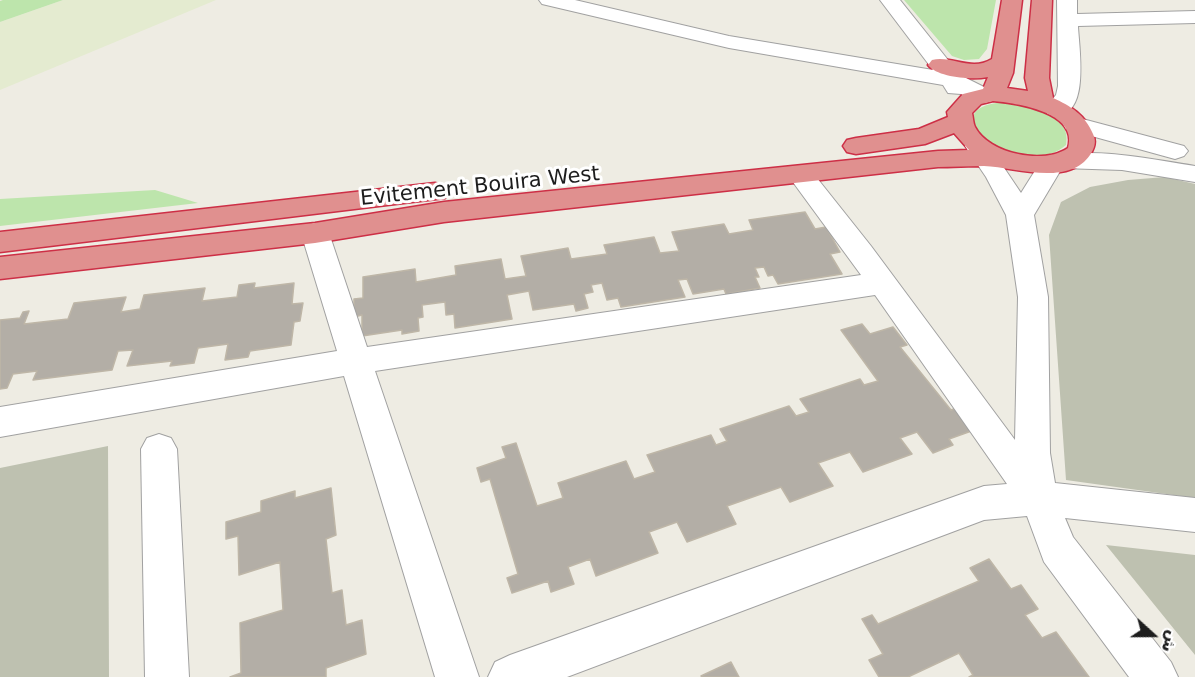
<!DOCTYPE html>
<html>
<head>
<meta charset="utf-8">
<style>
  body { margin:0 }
  #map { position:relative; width:1195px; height:677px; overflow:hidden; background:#eeece3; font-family:"DejaVu Sans",Cairo,sans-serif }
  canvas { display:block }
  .north { position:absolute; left:1123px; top:605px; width:60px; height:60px; -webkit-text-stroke:4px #fff; paint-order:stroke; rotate:111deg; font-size:16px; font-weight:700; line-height:24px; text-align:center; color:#1d1d1d }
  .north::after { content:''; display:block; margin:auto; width:21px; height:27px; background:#1d1d1d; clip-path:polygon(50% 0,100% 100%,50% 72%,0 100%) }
</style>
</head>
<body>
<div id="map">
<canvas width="1195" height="677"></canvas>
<div class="north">ش</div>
</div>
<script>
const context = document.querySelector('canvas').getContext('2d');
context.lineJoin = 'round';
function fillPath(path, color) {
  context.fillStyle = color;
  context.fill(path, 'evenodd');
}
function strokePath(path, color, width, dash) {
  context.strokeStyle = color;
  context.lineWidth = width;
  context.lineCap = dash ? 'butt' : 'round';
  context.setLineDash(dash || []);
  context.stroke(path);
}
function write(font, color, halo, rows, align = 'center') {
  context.font = font + ' "DejaVu Sans",sans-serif';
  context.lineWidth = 6;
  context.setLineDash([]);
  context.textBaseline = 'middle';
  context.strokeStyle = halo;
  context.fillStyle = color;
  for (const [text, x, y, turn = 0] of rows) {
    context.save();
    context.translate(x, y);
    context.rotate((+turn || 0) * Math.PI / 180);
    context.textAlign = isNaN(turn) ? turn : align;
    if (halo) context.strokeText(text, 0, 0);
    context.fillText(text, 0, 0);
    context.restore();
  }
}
fillPath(new Path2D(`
  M1165 177 1195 184V498L1066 480 1049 235 1061 202 1090 187 1128 180Z
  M108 446 109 677H0V468Z
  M1106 545 1195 555V655Z`), '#bec1b0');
fillPath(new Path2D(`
  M63 0H216L0 90V22Z`), '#e4ebd0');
fillPath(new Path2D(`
  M3 0H63L0 22V1Z
  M904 0H996L987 49 979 59 964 60 952 56Z
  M1008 102C1030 107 1073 114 1066 145 1020 186 920 105 1008 102Z
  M155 190 198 203 0 226V199Z`), '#bde5ac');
const building = new Path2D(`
  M805 212 815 229 826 227 840 252 830 254 842 274 778 284 773 275 768 276 764 267 755 268 759 277H755L760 288 726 294 724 289 693 294 687 279 678 280 685 297 621 307 618 298 607 300 602 283 591 285 593 292 584 294 588 308 576 311 574 304 533 310 529 291 507 295 512 319 455 328 454 314 446 315 445 302 422 305 423 317 418 318 419 331 402 334V330L362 336V315L354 317V299L363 298V277L415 269 416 282 456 275 455 266 501 259 505 279 526 276 521 256 568 248 571 259 607 254 604 245 654 237 660 253 679 251 672 232 724 224 729 234 753 230 749 220Z
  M255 283 254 288 294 283 292 304 303 303 300 321 294 322 291 345 250 351 248 357 225 360 228 344 198 348 194 363 170 366 172 361 127 366 133 350 118 351 112 370 33 380 37 371 13 374 7 388 0 389V320L20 318 23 312 29 311 24 324 68 319 74 303 126 297 121 312 140 309 144 295 205 288 202 301 237 297 239 285Z
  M862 324 870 334 893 327 907 345 900 347 951 410 959 407 977 429 949 439 953 445 933 453 917 432 900 438 912 454 863 472 850 452 818 463 833 486 790 502 781 487 727 506 736 524 687 542 677 522 649 532 658 553 596 576 590 559 568 567 574 584 551 592 548 581 512 593 507 578 518 574 490 479 481 482 477 468 506 458 502 447 516 443 537 506 563 498 558 483 626 461 634 479 655 472 647 455 711 435 716 445 727 441 720 429 789 406 796 416 809 412 800 399 860 379 864 385 878 381 841 330Z
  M331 488 336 535 326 539 332 593 342 590 346 625 362 620 366 654 326 668V677H230L241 673 240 623 283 610 280 562 239 575 238 536 226 539V522L261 512V501L295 491V498Z
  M989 559 1011 589 1021 585 1038 609 1025 615 1042 638 1056 632 1089 677H969L973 675 959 653 908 677H879L869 660 883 654 862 619 872 615 878 624 979 581 970 568Z
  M731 662 739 677H702L701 676Z`);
fillPath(building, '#b3aea6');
strokePath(building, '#beb6a7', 1.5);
const minor = new Path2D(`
  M539 0H575L729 36 933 70 880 0H900L960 75 992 91 996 96 992 101 984 103 961 94 948 93 943 85 729 48 542 4Z
  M1057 0H1077V14L1195 11V23L1078 26C1079 50 1092 125 1048 114L1044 109 1056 95 1058 86Z
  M1075 117 1184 146 1188 151 1184 156 1175 159 1066 129 1063 124 1066 119Z
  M977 138 986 141 1021 193 1043 158C1091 146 1145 158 1195 166V182L1122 170 1062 168 1034 215 1048 297 1050 453 1055 483 1195 498V532L1065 518 1073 537 1171 662 1178 677H1129L1044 562 1027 516 984 520 567 677H488L495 662 510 655 984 486 1007 484 875 295 375 371 479 677H435L344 376 0 437V407L337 351 301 233 305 226 315 223 325 226 329 233 367 347 861 275 787 174 791 168 800 166 809 168 871 246 1015 440 1018 297 1006 215 986 177 965 146 968 141Z
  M159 434 171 438 177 449 189 677H145L141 449 147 438Z`);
const highway = new Path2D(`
  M1002 0H1022L1013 73 1007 88 1028 91 1025 78 1032 0H1052L1049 78 1053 98C1071 106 1085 115 1093 134 1097 142 1094 149 1090 155 1068 187 1014 167 984 166 969 166 953 167 938 167L444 222 315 243 0 279V257L315 223 444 202 938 151 969 150 954 133 925 144 856 154 847 152 843 146 847 140 856 138 919 129 948 117 947 112 963 94 983 89 988 77C973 80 938 78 928 65L932 60C952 55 971 72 992 59ZM993 101C1016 103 1079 112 1068 148 1044 165 989 154 975 127 973 123 973 117 972 113L981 104Z
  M435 183 445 186 449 192 445 198 0 252V232Z`);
strokePath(minor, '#a1a1a1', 2);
strokePath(highway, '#cd2f46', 3);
fillPath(minor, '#fff');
fillPath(highway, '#e0908f');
write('21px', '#1d1d1d', '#fff', [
  ["Evitement Bouira West",480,187,-6]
]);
</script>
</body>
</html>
